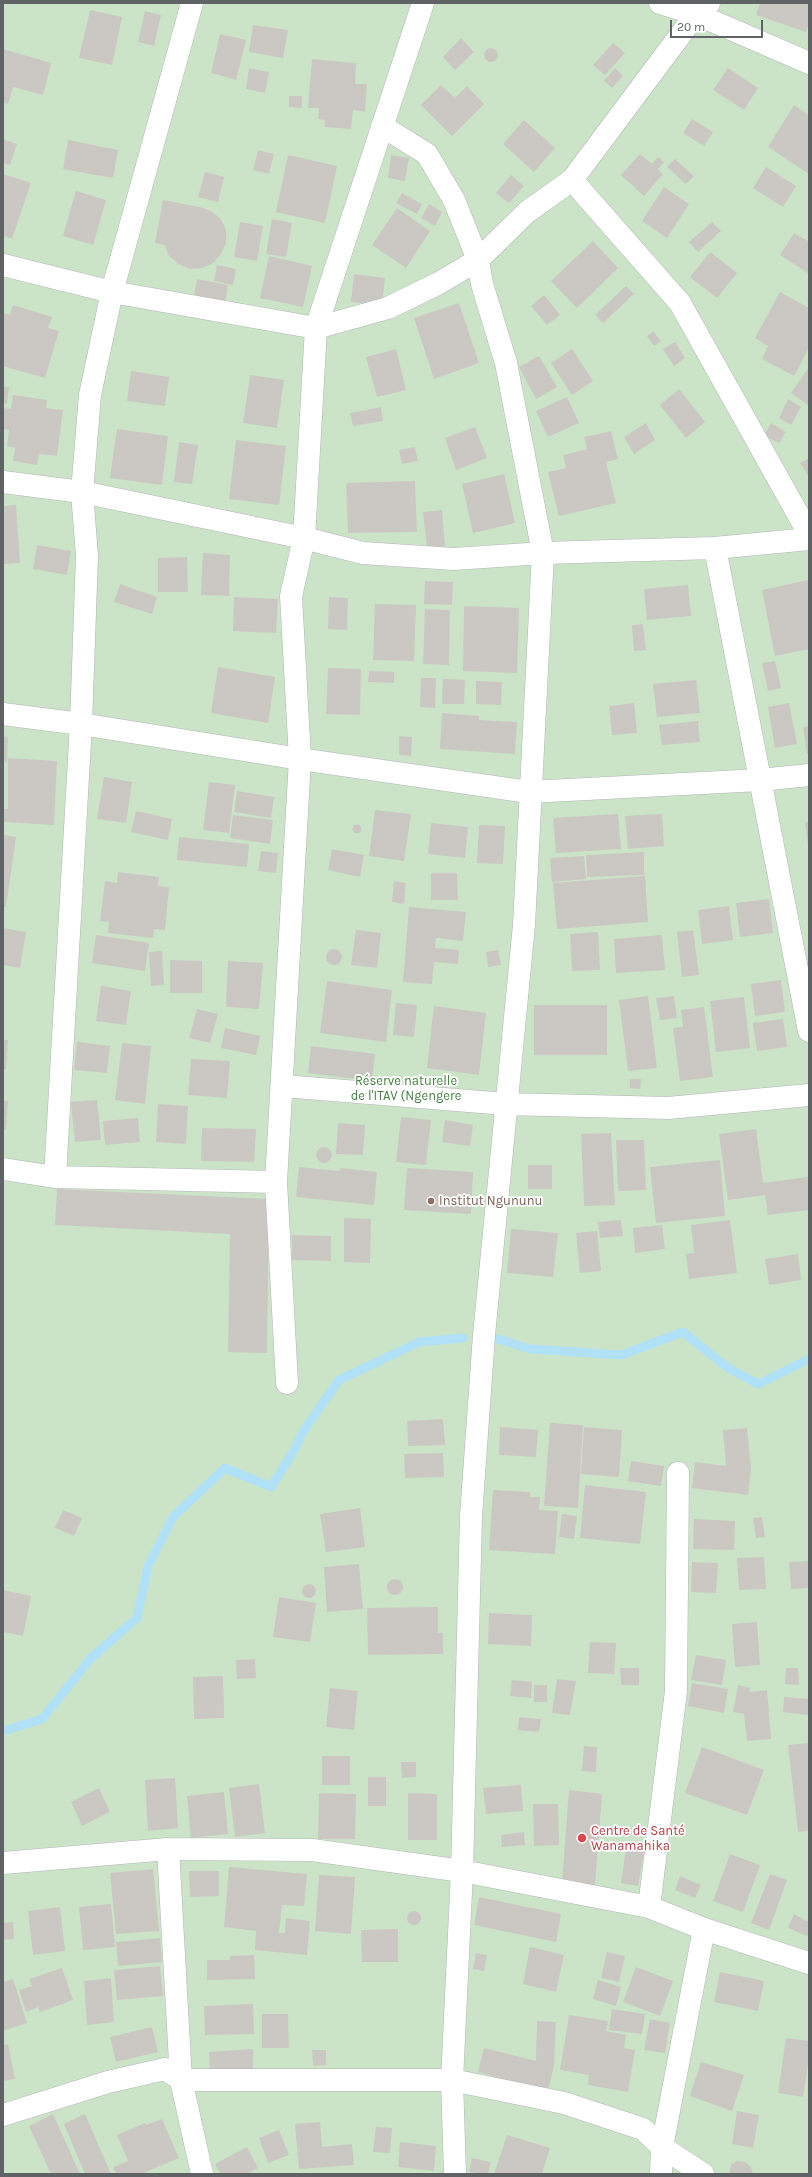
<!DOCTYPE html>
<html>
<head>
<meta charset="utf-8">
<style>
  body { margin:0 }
  #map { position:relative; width:812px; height:2177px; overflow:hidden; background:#efede8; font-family:Karla,sans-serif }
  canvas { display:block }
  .frame { position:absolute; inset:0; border:4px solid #5f6366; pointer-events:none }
  .scale { position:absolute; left:670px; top:20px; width:93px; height:18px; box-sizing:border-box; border:2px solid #5f6366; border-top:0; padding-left:5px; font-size:12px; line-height:14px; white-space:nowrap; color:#5f6366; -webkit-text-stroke:3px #fff; paint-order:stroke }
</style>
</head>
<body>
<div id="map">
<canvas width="812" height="2177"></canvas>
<div class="frame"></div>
<div class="scale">20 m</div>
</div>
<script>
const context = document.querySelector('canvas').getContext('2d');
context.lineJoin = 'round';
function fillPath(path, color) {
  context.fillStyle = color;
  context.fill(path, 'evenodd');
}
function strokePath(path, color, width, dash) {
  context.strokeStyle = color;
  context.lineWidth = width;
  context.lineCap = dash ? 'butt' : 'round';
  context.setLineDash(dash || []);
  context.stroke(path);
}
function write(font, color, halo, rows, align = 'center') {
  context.font = font + ' Karla,sans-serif';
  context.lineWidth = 3.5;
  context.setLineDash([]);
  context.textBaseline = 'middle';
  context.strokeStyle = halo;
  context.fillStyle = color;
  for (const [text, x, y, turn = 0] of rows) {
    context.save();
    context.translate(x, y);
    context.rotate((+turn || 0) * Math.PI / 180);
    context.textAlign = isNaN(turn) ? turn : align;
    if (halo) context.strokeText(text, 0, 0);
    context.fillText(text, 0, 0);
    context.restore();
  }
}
fillPath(new Path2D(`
  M3 3H809V2174H3Z`), '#cbe4c7');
strokePath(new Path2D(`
  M498 1339 530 1349 621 1355 683 1332 728 1368 758 1384 809 1359
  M3 1731 42 1719 91 1658 137 1618 148 1566 173 1517 225 1468 271 1487 293 1452 304 1430 339 1380 419 1342 463 1338`), '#b1e1f7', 9);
fillPath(new Path2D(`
  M760 3H809V23L806 32 756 15Z
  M90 10 122 17 112 65 79 58Z
  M145 11 161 15 154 46 138 42Z
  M253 25 288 30 283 58 249 52Z
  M220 34 246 40 236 80 211 73Z
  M461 38 474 52 455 70 443 57Z
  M613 43 625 53 605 75 593 65Z
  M484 55a7 7 0 1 1 14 0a7 7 0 1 1-14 0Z
  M3 49 51 63 43 95 13 87 8 104 3 103Z
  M312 59 356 63 355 84H367L365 112 353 110 351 129 324 127 325 120 318 119 319 108H308Z
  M249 68 269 72 265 93 246 89Z
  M615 68 623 76 612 88 604 81Z
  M728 68 758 88 744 110 713 90Z
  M441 85 455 98 467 86 484 104 452 136 421 105Z
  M289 96H302V108L289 107Z
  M794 105 809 115V174L768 147Z
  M692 119 713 132 704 146 683 133Z
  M524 120 555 148 534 172 503 144Z
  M3 139 17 144 10 165 3 163Z
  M68 140 118 150 113 178 63 169Z
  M258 150 274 154 269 174 253 170Z
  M640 154 652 164 658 157 664 162 658 169 663 174 644 196 621 175Z
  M288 155 337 166 325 223 276 212Z
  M391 155 409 158 405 181 388 178Z
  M675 159 694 176 686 184 667 167Z
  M766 167 796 186 783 207 753 188Z
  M205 172 224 177 218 202 198 197Z
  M3 174 31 183 12 239 3 235Z
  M511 175 524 186 509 203 496 193Z
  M664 187 689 204 667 238 642 221Z
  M76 191 106 200 93 245 63 236Z
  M402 193 422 204 417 214 396 203Z
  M163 200 200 207 211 211 221 219 226 230V243L221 254 213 263 202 268 190 269 179 264 169 256 165 245 155 243Z
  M429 204 442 212 435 226 421 218Z
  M397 208 430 231 406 268 372 245Z
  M272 219 292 223 286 257 266 254Z
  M240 222 263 226 257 261 234 257Z
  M712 222 721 231 698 252 689 242Z
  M794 233 809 242V274L780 255Z
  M593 241 618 268 577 308 551 281Z
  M710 252 737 273 717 298 690 277Z
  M269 256 312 266 303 307 260 298Z
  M217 265 236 269 233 285 214 281Z
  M354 274 385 278 382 305 351 302Z
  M197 279 228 285 225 302 194 296Z
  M626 286 634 294 603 323 595 315Z
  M780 292 809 308V348L794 376 762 359 768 346 755 338Z
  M544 295 560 315 547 325 531 306Z
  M459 303 479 363 434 379 414 318Z
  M13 305 52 317 48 328 59 331 45 378 3 366V313L10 315Z
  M653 331 661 341 654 346 647 336Z
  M675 342 685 358 674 366 663 349Z
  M396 349 406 390 377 397 366 357Z
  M572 349 593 381 572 395 551 363Z
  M539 356 557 387 536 399 519 367Z
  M809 367V406L791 393Z
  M131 371 169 377 165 406 127 401Z
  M250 375 284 380 277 428 243 423Z
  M3 387H9L7 404 3 403Z
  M679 389 705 422 686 438 660 405Z
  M13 395 47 400 46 408 63 410 57 456 39 454 37 465 13 461 15 448 7 446 9 430 3 429V408L11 409Z
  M567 397 579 423 548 437 536 411Z
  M788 399 801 407 791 425 779 418Z
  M381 407 383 421 353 426 350 413Z
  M646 423 655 440 634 454 624 437Z
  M771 423 786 432 779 443 764 435Z
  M475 427 487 458 456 470 445 438Z
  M117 429 168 436 162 485 110 478Z
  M611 431 618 459 606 462 616 503 559 516 548 472 566 468 563 455 587 449 584 437Z
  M236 440 286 446 279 505 229 499Z
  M179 442 198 445 192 484 174 482Z
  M415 447 418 461 402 464 399 450Z
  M809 458V477L800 463Z
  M504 474 515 523 473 533 462 484Z
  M415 481 417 532 348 533 346 483Z
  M16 505 20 563 3 564V506Z
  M442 510 445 546 427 548 423 512Z
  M37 545 71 551 67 575 33 569Z
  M203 553 230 555 229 596 201 595Z
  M187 557 188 592H158V558Z
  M808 580 809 649 775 656 762 590Z
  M425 581 453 582 452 605 424 604Z
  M120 584 157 597 152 614 114 602Z
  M688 585 691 616 647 620 644 589Z
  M234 597 278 599 276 633 233 631Z
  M329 597 348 598 347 630 328 629Z
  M375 604 416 605 414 661 373 660Z
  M464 606 519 608 517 673 463 671Z
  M425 609 450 610 449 665 423 664Z
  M643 624 646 650 634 651 632 625Z
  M775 661 781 688 768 691 762 663Z
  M218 667 275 677 268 723 211 713Z
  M328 668 361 669 360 715 326 714Z
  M369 671 394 672V683L368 682Z
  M421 678H436L435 708 420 707Z
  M443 679 465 680 464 704H442Z
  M696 680 700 713 657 717 653 684Z
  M476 681 502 682 501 705 476 704Z
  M634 703 637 733 612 735 609 706Z
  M789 703 797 744 775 748 768 707Z
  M442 713 479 716V720L517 722 515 754 440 749Z
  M698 721 700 742 662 745 659 725Z
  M809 726V754H807L803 727Z
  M3 736 8 737 7 762H3Z
  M399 736 412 737 411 756 399 755Z
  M8 758 57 761 54 825 3 822V809H8Z
  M104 777 132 782 126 823 97 819Z
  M209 782 235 785 229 833 203 830Z
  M237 791 274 797 271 818 234 812Z
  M375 810 411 814 404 861 369 856Z
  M136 811 172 819 168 840 131 832Z
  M618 814 621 849 556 853 553 818Z
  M662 814 664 846 628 849 625 816Z
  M233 815 273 820 270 844 230 838Z
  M805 822H809V845H808Z
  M431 823 468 827 465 858 428 854Z
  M352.5 829a4.5 4.5 0 1 1 9 0a4.5 4.5 0 1 1-9 0Z
  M479 825 505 826 503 864 477 863Z
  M3 835 16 837 6 907H3Z
  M179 837 249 844 247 867 177 860Z
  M332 849 364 855 360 877 328 870Z
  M261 851 278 853 276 873 258 871Z
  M644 852V875L587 877 586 855Z
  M584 856 586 879 552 882 550 858Z
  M118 872 159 877 158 886 169 887 165 930 154 929 153 938 108 933 109 922 100 921 105 881 117 883Z
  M431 873H457L458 900H431Z
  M645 876 648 922 557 929 553 883Z
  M394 881 406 883 404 904 392 902Z
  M769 899 773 933 740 937 736 903Z
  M729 906 733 940 702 944 698 910Z
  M409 907 466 912 463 941 436 938 435 948 459 950 458 964 434 962 432 984 403 982Z
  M3 928 26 932 20 968 3 965Z
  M356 930 381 933 377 968 351 965Z
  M693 930 699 975 682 977 677 932Z
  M598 932 600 970 572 971 570 934Z
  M96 935 149 943 145 971 92 963Z
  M662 935 665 970 616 973 614 939Z
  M326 957a8 8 0 1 1 16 0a8 8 0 1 1-16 0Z
  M498 950 501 965 488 967 486 952Z
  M162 951 164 985 151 986 149 952Z
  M170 960 202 961V993H170Z
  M228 961 263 963 259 1009 226 1007Z
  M781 980 785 1012 755 1016 751 984Z
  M327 981 392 990 386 1042 320 1033Z
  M101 986 131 991 126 1025 96 1021Z
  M648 996 657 1068 628 1071 619 1000Z
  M674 996 677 1018 660 1020 656 998Z
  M744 997 750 1048 716 1052 710 1001Z
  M396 1003 417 1005 414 1037 393 1035Z
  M534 1005H607V1055H534Z
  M434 1006 486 1013 479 1075 427 1068Z
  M704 1007 713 1077 680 1081 673 1028 683 1027 681 1010Z
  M197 1009 218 1014 210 1043 189 1038Z
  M783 1019 787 1047 757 1051 753 1023Z
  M225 1028 260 1036 256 1055 221 1048Z
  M3 1040H8L6 1069H3Z
  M77 1042 110 1046 107 1073 74 1070Z
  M122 1043 151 1046 145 1104 115 1100Z
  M311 1046 375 1054 372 1081 308 1073Z
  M191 1059 230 1061 227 1098 188 1095Z
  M630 1079H641L640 1089 630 1088Z
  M97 1100 101 1140 75 1142 71 1102Z
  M3 1101H8L6 1130H3Z
  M158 1104 188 1106 186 1144 156 1142Z
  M401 1117 431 1120 426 1165 396 1162Z
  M138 1118 140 1142 105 1145 103 1121Z
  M445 1120 473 1125 470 1146 442 1142Z
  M338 1123 365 1125 363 1155 336 1154Z
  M202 1128 256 1129 254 1162 201 1161Z
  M756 1129 763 1183 808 1177 809 1210 768 1215 765 1195 728 1200 719 1134Z
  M611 1133 615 1205 584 1206 581 1134Z
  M616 1140H644L646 1190 618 1191Z
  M316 1155a8 8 0 1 1 16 0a8 8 0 1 1-16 0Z
  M720 1160 725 1216 656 1223 650 1167Z
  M528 1165H552V1189H528Z
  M299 1167 340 1171V1168L377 1172 374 1205 296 1197Z
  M407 1168 473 1172 471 1214 404 1210Z
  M57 1189 269 1199 267 1353 228 1352 230 1234 55 1225Z
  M344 1218 371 1219 370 1263 344 1262Z
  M621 1220 623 1236 600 1238 598 1222Z
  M730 1220 737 1273 689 1279 686 1254 694 1253 691 1225Z
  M662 1225 665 1249 635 1253 633 1228Z
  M511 1229 558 1233 553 1277 507 1273Z
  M597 1231 601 1271 580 1273 576 1233Z
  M292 1235 331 1236V1261L292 1260Z
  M798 1254 801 1280 769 1285 765 1259Z
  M443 1419 445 1445 408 1446 407 1421Z
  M550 1423 583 1425 578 1508 544 1506Z
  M500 1427 538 1430 536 1457 499 1455Z
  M584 1427 622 1430 619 1477 581 1474Z
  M747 1428 751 1469 748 1495 692 1488 695 1462 726 1466 723 1430Z
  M443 1453 444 1477 405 1478 404 1454Z
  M631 1461 664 1466 661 1486 628 1481Z
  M585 1485 646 1492 640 1544 580 1538Z
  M493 1490 530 1492V1497H540L539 1510 558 1511 555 1554 489 1550Z
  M360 1508 365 1547 326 1552 320 1514Z
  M63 1510 82 1518 74 1536 55 1528Z
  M562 1514 577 1516 574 1539 559 1537Z
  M762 1517 765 1537 756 1538 753 1518Z
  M694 1519 735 1521 734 1550 693 1549Z
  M764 1557 766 1589 739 1590 737 1558Z
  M809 1561V1588L791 1589 789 1562Z
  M692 1562 718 1563 716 1593 691 1592Z
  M359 1564 363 1609 327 1612 324 1567Z
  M387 1587a8 8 0 1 1 16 0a8 8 0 1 1-16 0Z
  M302 1591a7 7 0 1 1 14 0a7 7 0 1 1-14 0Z
  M3 1590 31 1596 23 1636 3 1632Z
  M279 1597 316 1603 310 1642 273 1637Z
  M438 1607V1633H443V1654L368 1655 367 1608Z
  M489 1613 532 1615 531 1646 488 1644Z
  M757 1622 760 1665 735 1667 732 1624Z
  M590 1642 616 1643 614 1674 588 1673Z
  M696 1655 726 1660 722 1685 691 1680Z
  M255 1659 256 1678 237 1679 236 1660Z
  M620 1668H639V1685H621Z
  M786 1668H798L799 1685 785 1684Z
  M223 1676 224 1718 194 1719 193 1677Z
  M557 1679 576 1681 570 1715 552 1713Z
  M512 1680 532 1682 531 1698 510 1696Z
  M692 1683 728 1689 724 1713 688 1706Z
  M534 1685H547V1702H534Z
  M738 1685 750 1688 749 1692 767 1690 771 1739 747 1741 744 1714 733 1712Z
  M330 1688 358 1691 354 1730 326 1727Z
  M784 1697 809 1699V1715L783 1712Z
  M519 1717 541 1719 539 1732 518 1730Z
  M809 1743V1831L798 1832 788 1745Z
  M584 1746 597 1747 596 1772 582 1771Z
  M702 1747 764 1770 747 1815 685 1793Z
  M322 1756H350V1785H322Z
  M401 1762H416V1777L402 1778Z
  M368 1777H386V1806H368Z
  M175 1778 178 1828 148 1831 145 1780Z
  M259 1784 265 1833 235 1837 229 1788Z
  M521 1785 523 1811 486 1814 483 1788Z
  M99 1788 110 1812 82 1826 71 1802Z
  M569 1790 602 1794 595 1885 562 1883Z
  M224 1792 228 1834 191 1838 187 1796Z
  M319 1793 356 1794 355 1839H318Z
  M408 1793 437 1794V1840H408Z
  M533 1804H558L559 1845 534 1846Z
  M524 1832 525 1845 502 1847 501 1835Z
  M627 1842 645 1846 638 1886 621 1883Z
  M730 1854 760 1865 743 1912 713 1901Z
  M229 1867 307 1874 304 1906 282 1905 279 1933H285L286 1918 310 1921 307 1955 255 1950 256 1931 224 1927Z
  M153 1869 159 1931 116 1934 110 1873Z
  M189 1871H219V1896L190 1897Z
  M770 1874 787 1880 769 1930 751 1923Z
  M319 1875 355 1877 351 1934 315 1931Z
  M680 1876 701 1885 695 1898 675 1890Z
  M479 1897 561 1914 556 1942 474 1925Z
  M111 1904 115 1947 83 1950 79 1907Z
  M60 1907 65 1951 33 1955 28 1911Z
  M407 1918a7 7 0 1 1 14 0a7 7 0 1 1-14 0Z
  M794 1914 809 1922V1931L807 1936 788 1928Z
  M13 1922 14 1939 3 1940V1923Z
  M398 1929V1962H362L361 1930Z
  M160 1938 162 1962 118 1966 116 1942Z
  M530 1947 564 1955 556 1992 523 1984Z
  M607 1952 625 1956 619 1982 601 1978Z
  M476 1953 487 1955 484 1971 473 1969Z
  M254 1955 255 1979 207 1980V1960H230V1956Z
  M160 1966 163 1996 117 2000 114 1970Z
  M636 1967 673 1981 660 2016 623 2002Z
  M62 1968 73 2000 40 2012 38 2007 26 2012 19 1990 32 1986 29 1979Z
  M720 1972 764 1981 758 2011 714 2002Z
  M111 1978 114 2022 87 2025 84 1981Z
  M13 1979 27 2023 3 2031V1982Z
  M598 1980 621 1987 616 2006 593 1999Z
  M253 2004 254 2034 205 2035 204 2006Z
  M612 2009 645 2014 642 2034 609 2030Z
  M262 2014H288L289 2048H262Z
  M569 2015 608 2021 606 2031 626 2035 624 2048 635 2050 628 2092 588 2085 589 2075 560 2070Z
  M650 2019 670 2023 665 2053 644 2050Z
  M537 2021 556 2022 554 2066 548 2091 478 2072 484 2048 536 2061Z
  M152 2027 158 2052 116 2062 110 2037Z
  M786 2038 809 2041V2058L803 2097 778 2093Z
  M8 2044 15 2079 3 2081V2045Z
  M253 2049V2070L210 2072 209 2052Z
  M312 2050H326V2065L313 2066Z
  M701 2062 744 2075 732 2111 690 2096Z
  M737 2111 759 2115 753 2148 732 2144Z
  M53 2114 80 2174H51L29 2126Z
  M85 2114 111 2174H85L64 2124Z
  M162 2119 179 2158 141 2174H116L113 2167 128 2161 117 2135 145 2123 146 2125Z
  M320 2122 322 2147 352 2144 354 2165 299 2169 295 2124Z
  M376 2127 392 2128 390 2153 373 2152Z
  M279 2130 289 2155 268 2163 259 2138Z
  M507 2135 550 2148 542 2174H494Z
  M400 2142 436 2146 434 2171 398 2167Z
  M247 2147 258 2168 246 2174H221L215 2164Z
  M472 2158 491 2162 488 2174 469 2172Z
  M737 2161 745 2162 751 2167 753 2174H729L731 2165Z`), '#cbc8c4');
const street = new Path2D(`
  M660 3 696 14 809 63
  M382 126 427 154 454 200 478 260 482 284 506 363 543 553 524 925 484 1335 471 1516 462 1871 452 2080 455 2174
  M572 180 680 303 809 534
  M3 265 112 292 316 328 388 308 439 283 478 260 527 212 572 180 696 14 709 3
  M3 482 82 492 304 538 363 553 454 559 543 553 715 548 809 539
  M715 548 809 1031
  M3 714 81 724 300 759 529 792 760 780 809 775
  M283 1086 506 1104 668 1108 809 1095
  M3 1169 55 1177 276 1182
  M55 1177 81 724 87 556 82 492 90 395 112 292 192 3
  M287 1383 276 1182 300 759 291 596 304 538 316 328 423 3
  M168 1849 181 2080 202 2174
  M3 1863 168 1849 312 1850 462 1871 649 1907 704 1929 809 1963
  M649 1907 676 1691 678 1473
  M3 2115 108 2082 165 2069 181 2080H452L564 2103 643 2129 662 2147 703 2174
  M661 2174 662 2147 704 1929`);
strokePath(street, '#b3b5b8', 23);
strokePath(street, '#fff', 22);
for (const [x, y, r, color] of [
  [431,1201,4,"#8d6e63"],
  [582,1838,5,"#e0444e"]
]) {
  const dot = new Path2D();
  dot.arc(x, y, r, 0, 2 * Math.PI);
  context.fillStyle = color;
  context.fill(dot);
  strokePath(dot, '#fff', 1.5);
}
write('13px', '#427f3e', '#fff', [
  ["Réserve naturelle",406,1081],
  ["de l'ITAV (Ngengere",406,1096]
]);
write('13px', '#785e54', '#fff', [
  ["Institut Ngununu",439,1201]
], 'left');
write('13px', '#be3a42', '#fff', [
  ["Centre de Santé",591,1831],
  ["Wanamahika",591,1846]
], 'left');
</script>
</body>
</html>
